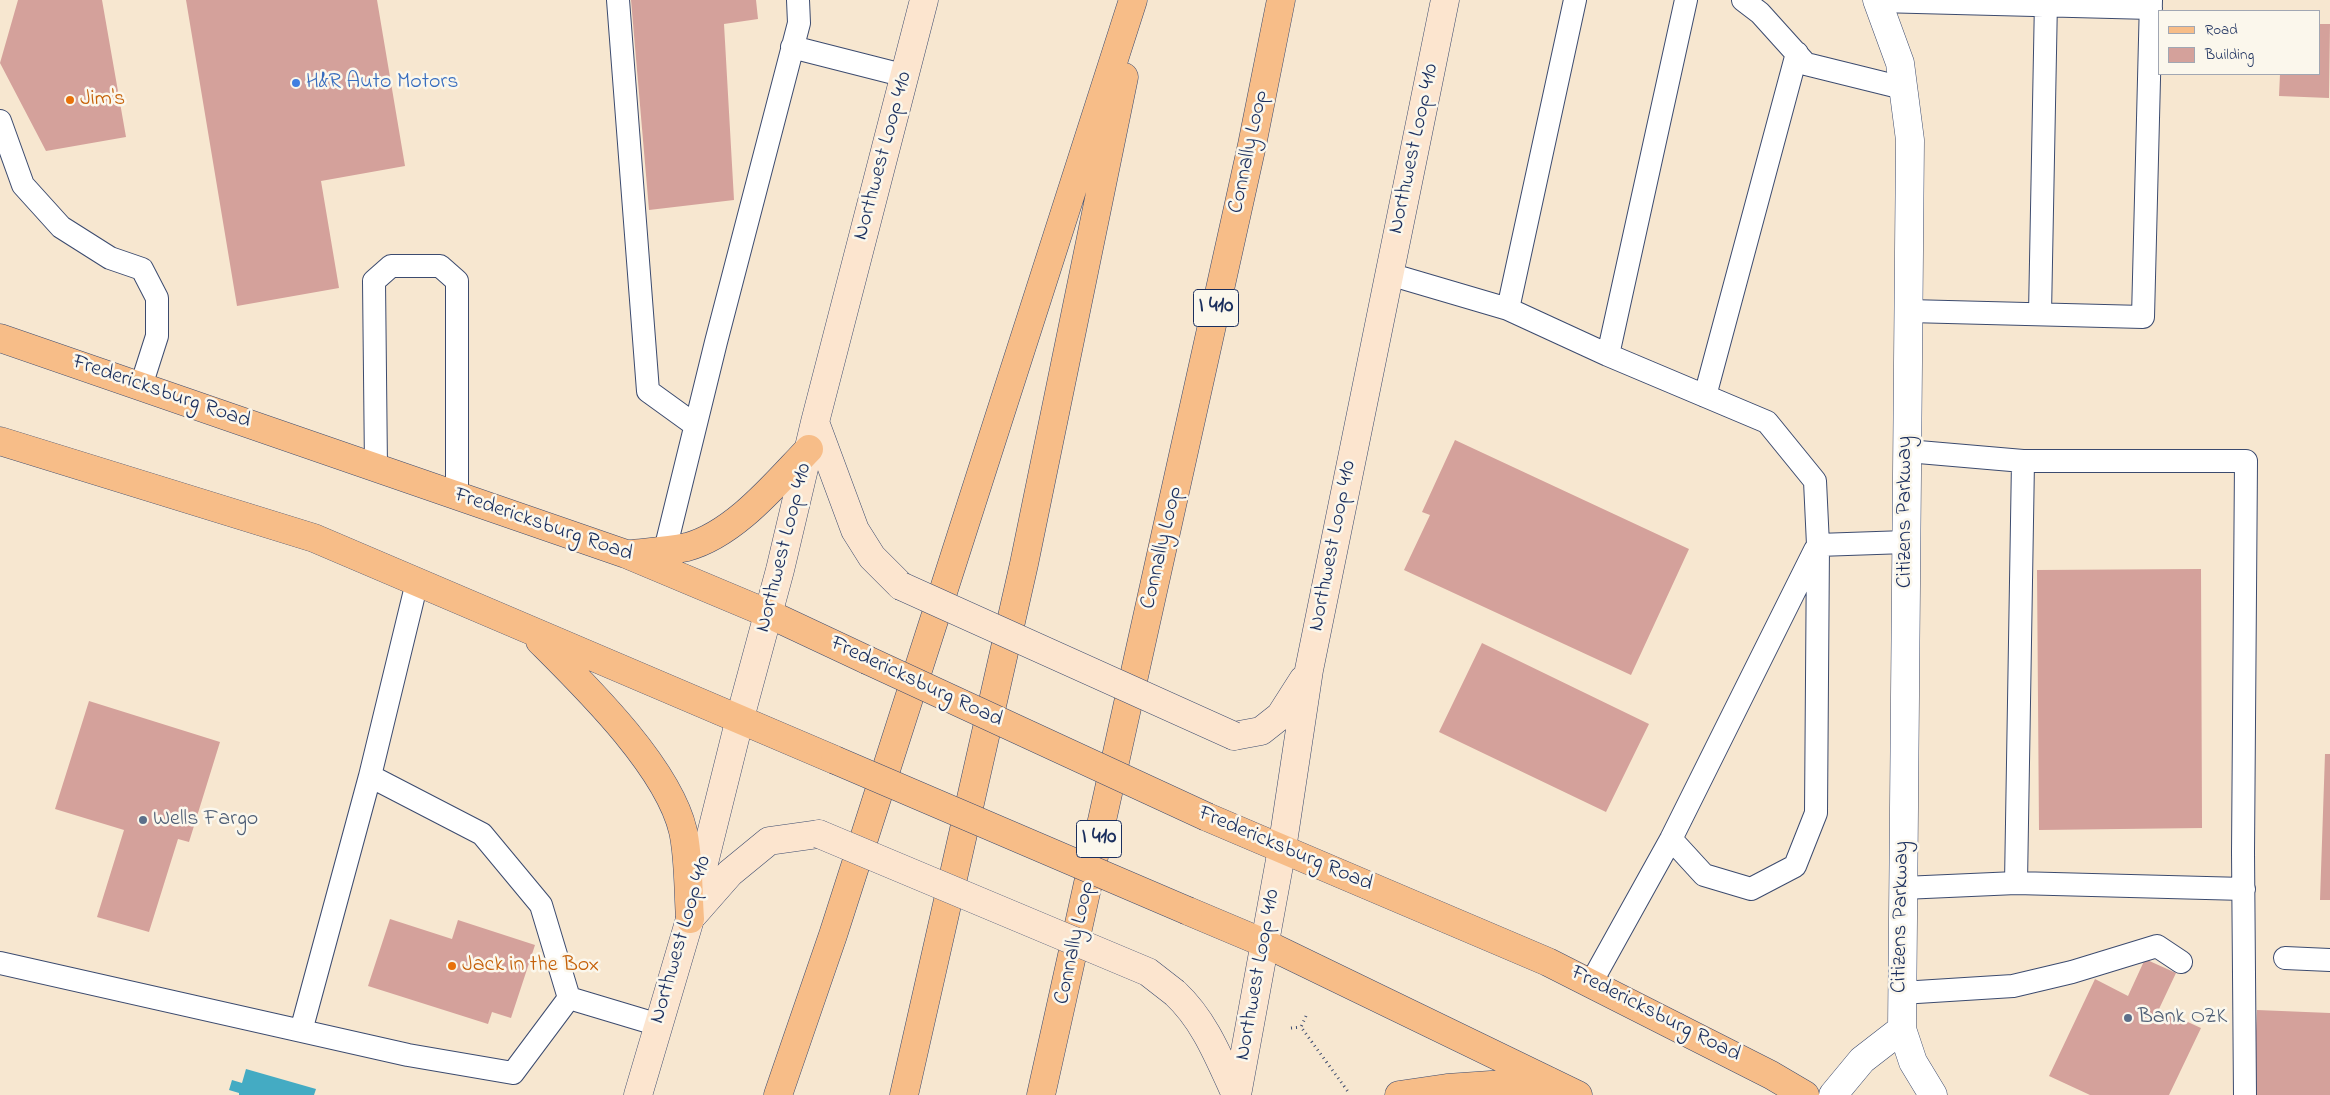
<!DOCTYPE html>
<html>
<head>
<meta charset="utf-8">
<style>
  body { margin:0 }
  #map { position:relative; width:2330px; height:1095px; overflow:hidden; background:#f7e7d0; font-family:"Indie Flower",sans-serif }
  canvas { display:block }
  .legend { position:absolute; left:2158px; top:10px; width:162px; height:65px; box-sizing:border-box; background:#fbf7ec; border:1px solid #a1a7b3; margin:0; padding:6px 9px; list-style:none; font-size:15px; color:#1b2f5e }
  .legend li { display:flex; align-items:center; gap:10px; height:25px }
  .legend b { width:25px; border:1px solid #a1a7b3 }
</style>
</head>
<body>
<div id="map">
<canvas width="2330" height="1095"></canvas>
<ul class="legend">
<li><b style="height:6px;background:#f7bd88"></b>Road</li>
<li><b style="height:14px;background:#d4a19b"></b>Building</li>
</ul>
</div>
<script>
const context = document.querySelector('canvas').getContext('2d');
context.lineJoin = 'round';
function fillPath(path, color) {
  context.fillStyle = color;
  context.fill(path, 'evenodd');
}
function strokePath(path, color, width, dash) {
  context.strokeStyle = color;
  context.lineWidth = width;
  context.lineCap = dash ? 'butt' : 'round';
  context.setLineDash(dash || []);
  context.stroke(path);
}
function write(font, color, halo, rows, align = 'center') {
  context.font = font + ' "Indie Flower",sans-serif';
  context.lineWidth = 5;
  context.setLineDash([]);
  context.textBaseline = 'middle';
  context.strokeStyle = halo;
  context.fillStyle = color;
  for (const [text, x, y, turn = 0] of rows) {
    context.save();
    context.translate(x, y);
    context.rotate((+turn || 0) * Math.PI / 180);
    context.textAlign = isNaN(turn) ? turn : align;
    if (halo) context.strokeText(text, 0, 0);
    context.fillText(text, 0, 0);
    context.restore();
  }
}
fillPath(new Path2D(`
  M246 1069 316 1089 314 1095H239V1093L229 1090 232 1080 242 1083Z`), '#44abc3');
fillPath(new Path2D(`
  M18 0H102L126 137 46 151 0 63Z
  M186 0H377L405 166 321 181 339 288 237 306Z
  M631 0H756L758 19 724 24 734 200 649 210Z
  M2319 24H2330L2329 98 2279 96 2280 74H2319Z
  M1455 440 1689 549 1631 675 1404 570 1430 515 1422 512Z
  M2201 569 2202 828 2039 830 2037 570Z
  M1482 643 1649 724 1606 812 1439 732Z
  M89 701 220 742 189 842 178 839 149 932 97 917 124 830 55 809Z
  M2325 754H2330V900H2320Z
  M390 919 452 939 458 920 535 945 511 1018 492 1012 488 1024 368 986Z
  M2145 959 2176 973 2159 1009 2201 1028 2169 1095H2090L2049 1076 2095 979 2128 996Z
  M2257 1010 2330 1013V1095H2253Z`), '#d4a19b');
const lane = new Path2D(`
  M618 0 648 391 695 425
  M1575 0 1508 309 1608 355 1767 422 1815 481 1818 545 1816 813 1795 866 1751 889 1704 875 1671 839
  M1743 0 1760 13 1806 64 1903 88
  M1878 1 2151 8
  M792 47 906 76
  M0 121 23 185 61 227 110 258 142 269 157 298V336L141 386
  M1389 274 1508 309
  M1909 311 2143 317 2151 0
  M2040 314 2046 0
  M1608 355 1686 0
  M1705 396 1797 53
  M2023 461H2246L2243 852 2245 1095
  M376 468 374 281 391 266H440L457 281V496
  M1818 545 1906 542
  M665 550 716 342 799 23 798 0
  M417 582 370 776 482 834 541 905 569 998
  M2016 883 2244 889
  M1903 888 2016 883 2023 461 1907 451
  M2285 958 2330 960
  M0 963 408 1055 513 1073 569 998 659 1025
  M1591 983 1671 839 1815 550
  M1901 993 2013 986 2072 972 2157 946 2181 962
  M301 1031 370 776`);
const street = new Path2D(`
  M1877 0 1900 63 1910 140 1902 1029 1913 1062 1933 1095
  M1833 1095 1862 1060 1902 1029`);
const secondary = new Path2D(`
  M815 422 855 530 872 557 901 586
  M1234 736 1261 731 1280 716 1303 680
  M694 914 730 873 769 841 819 834
  M1175 993C1205 1021 1219 1058 1236 1095
  M638 1095 690 919 740 718 780 570 815 422 924 0
  M1237 1095 1282 849 1309 670 1445 0`);
const primary = new Path2D(`
  M0 338 626 554 769 614 867 660
  M0 441 314 538 835 760
  M630 554C649 552 669 551 687 547 735 534 776 483 809 449
  M540 641C586 687 668 767 683 831 689 858 688 891 690 919
  M1207 817 1548 962 1771 1075 1805 1095
  M1188 911 1264 943 1578 1095
  M1399 1095 1447 1088 1549 1081`);
const highway = new Path2D(`
  M778 1095 833 935 1133 0
  M904 1095 1024 564 1124 77
  M1041 1095 1252 145 1281 0`);
strokePath(lane, '#3c4b6f', 24);
strokePath(street, '#3c4b6f', 29);
strokePath(secondary, '#3c4b6f', 29);
strokePath(primary, '#3c4b6f', 29);
strokePath(highway, '#3c4b6f', 29);
strokePath(new Path2D(`
  M1306 1016 1301 1027 1349 1093
  M1291 1028 1301 1027`), '#3c4b6f', 3, [1, 4]);
strokePath(lane, '#fff', 22);
strokePath(street, '#fff', 28);
strokePath(secondary, '#fce5cf', 28);
strokePath(primary, '#f7bd88', 28);
strokePath(highway, '#f7bd88', 28);
const secondaryBridge = new Path2D(`
  M901 586 1234 736
  M819 834 1148 972 1175 993`);
const primaryBridge = new Path2D(`
  M867 660 1207 817
  M835 760 1188 911`);
strokePath(secondaryBridge, '#3c4b6f', 29, []);
strokePath(primaryBridge, '#3c4b6f', 29, []);
strokePath(secondaryBridge, '#fce5cf', 28);
strokePath(primaryBridge, '#f7bd88', 28);
for (const [x, y, r, color] of [
  [296,83,5,"#3f7fe0"],
  [70,100,5,"#e8710a"],
  [143,820,5,"#5c6f8a"],
  [452,966,5,"#e8710a"],
  [2128,1018,5,"#5c6f8a"]
]) {
  const dot = new Path2D();
  dot.arc(x, y, r, 0, 2 * Math.PI);
  context.fillStyle = color;
  context.fill(dot);
  strokePath(dot, '#fbf7ec', 2);
}
for (const [x, y, w] of [
  [1216,308,45],
  [1099,839,45]
]) {
  const box = new Path2D();
  box.roundRect(x - w / 2, y - 18.5, w, 37, 4);
  context.fillStyle = '#fbf7ec';
  context.fill(box);
  strokePath(box, '#1b2f5e', 1);
}
write('bold 21px', '#1b2f5e', null, [
  ["I 410",1216,308],
  ["I 410",1099,839]
]);
write('22px', '#366cbe', '#fbf7ec', [
  ["H&R Auto Motors",306,83]
], 'left');
write('22px', '#c56008', '#fbf7ec', [
  ["Jim's",80,100],
  ["Jack in the Box",462,966]
], 'left');
write('22px', '#1b2f5e', '#fbf7ec', [
  ["Northwest Loop 410",1415,149,-78],
  ["Connally Loop",1250,152,-78],
  ["Northwest Loop 410",884,156,-75],
  ["Fredericksburg Road",161,393,19],
  ["Citizens Parkway",1906,512,-90],
  ["Fredericksburg Road",543,526,19],
  ["Northwest Loop 410",1334,546,-79],
  ["Northwest Loop 410",785,548,-76],
  ["Connally Loop",1163,548,-77],
  ["Fredericksburg Road",916,683,25],
  ["Fredericksburg Road",1285,850,23],
  ["Citizens Parkway",1902,917,-89],
  ["Northwest Loop 410",682,940,-74],
  ["Connally Loop",1076,943,-78],
  ["Northwest Loop 410",1259,975,-80],
  ["Fredericksburg Road",1655,1015,27]
]);
write('22px', '#4e5e75', '#fbf7ec', [
  ["Wells Fargo",153,820],
  ["Bank OZK",2138,1018]
], 'left');
</script>
</body>
</html>
